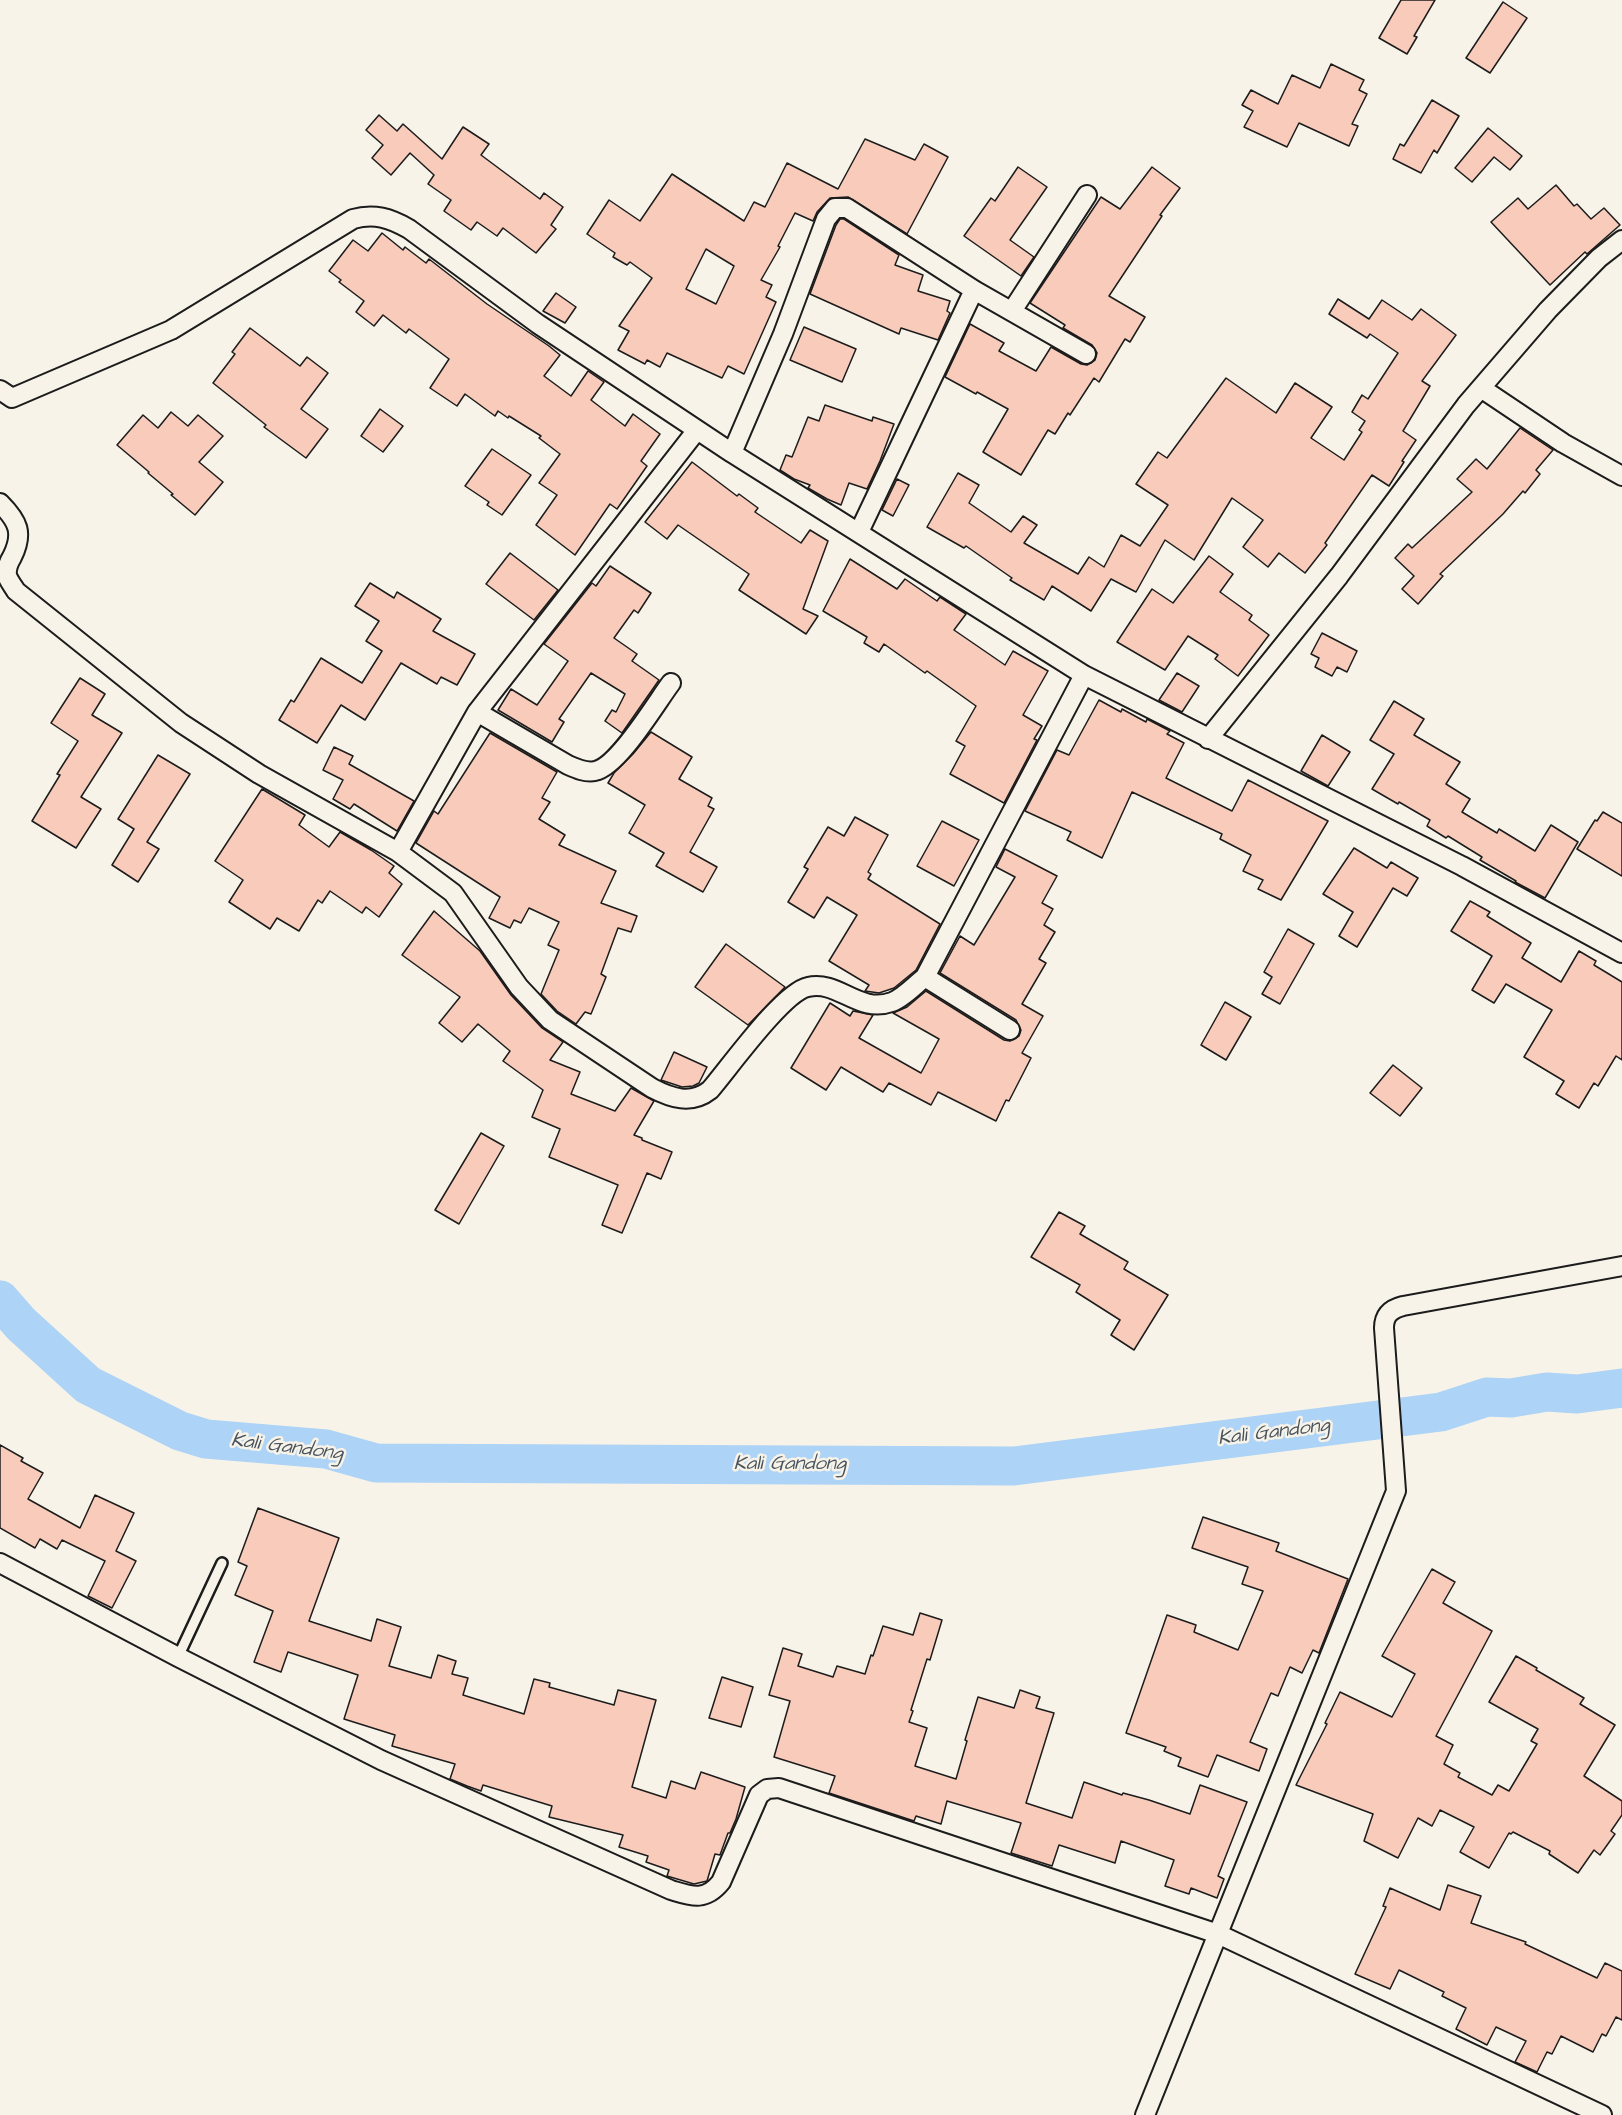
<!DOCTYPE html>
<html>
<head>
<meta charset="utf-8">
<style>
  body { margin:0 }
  canvas { display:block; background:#f7f3e8 }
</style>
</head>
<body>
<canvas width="1622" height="2115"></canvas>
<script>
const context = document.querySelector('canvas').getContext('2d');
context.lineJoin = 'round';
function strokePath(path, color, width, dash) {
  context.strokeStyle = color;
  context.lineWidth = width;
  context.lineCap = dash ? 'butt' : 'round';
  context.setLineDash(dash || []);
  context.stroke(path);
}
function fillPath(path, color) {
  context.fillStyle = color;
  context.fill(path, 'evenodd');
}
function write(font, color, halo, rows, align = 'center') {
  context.font = font + ' "Architects Daughter",sans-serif';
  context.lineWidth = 5;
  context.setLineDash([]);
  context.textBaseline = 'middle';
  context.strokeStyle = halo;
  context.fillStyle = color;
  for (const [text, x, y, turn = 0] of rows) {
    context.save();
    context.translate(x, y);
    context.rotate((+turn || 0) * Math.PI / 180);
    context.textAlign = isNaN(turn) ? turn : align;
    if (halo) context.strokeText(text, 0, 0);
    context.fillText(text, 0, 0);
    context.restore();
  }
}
strokePath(new Path2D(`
  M0 1300 21 1324 88 1385 180 1431 206 1439 326 1449 376 1463 1014 1466 1441 1412 1487 1397 1511 1398 1547 1392 1577 1394 1622 1388`), '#add3f6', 39);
const building = new Path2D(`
  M1401 0H1435L1414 36 1417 37 1407 54 1379 38Z
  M1503 2 1527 18 1490 73 1466 58Z
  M1331 64 1364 80 1359 90 1367 94 1352 124 1358 126 1349 146 1299 123 1287 147 1244 127 1253 111 1242 105 1251 90 1278 104 1292 75 1320 88Z
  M1432 100 1459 116 1437 153 1434 150 1421 173 1393 159 1400 144 1404 146Z
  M379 115 397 131 403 124 442 159 463 127 489 144 481 155 540 199 544 193 563 207 551 225 556 229 536 253 503 228 497 236 477 222 471 230 444 211 451 200 428 184 434 175 410 153 391 175 372 158 383 145 366 130Z
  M1488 128 1522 156 1510 170 1494 157 1472 182 1455 168Z
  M865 139 915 160 924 144 948 157 907 234 848 197 830 198 817 212 813 221 795 213 778 246 780 247 761 280 772 285 766 297 776 302 744 374 728 366 722 378 667 353 660 367 647 360 645 364 618 350 629 331 619 326 652 278 630 262 627 265 613 257 615 253 587 234 609 200 640 221 672 174 744 221 754 202 765 207 787 163 838 189ZM706 249 734 266 716 304 686 289Z
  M1018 167 1047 187 1010 240 1034 257 1021 276 964 236 991 198 995 201Z
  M1152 167 1180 188 1160 215 1162 216 1109 296 1145 317 1130 342 1125 339 1099 382 1094 378 1070 415 1068 413 1055 434 1048 430 1021 475 983 452 1008 409 977 392 976 394 945 377 970 324 1004 343 999 351 1036 371 1051 347 1081 364 1087 365 1095 360 1097 353 1092 345 1063 328 1065 325 1030 303 1101 197 1120 209Z
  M1556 185 1574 206 1577 204 1591 219 1604 208 1620 225 1587 254 1585 252 1550 285 1491 222 1518 198 1528 209Z
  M840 219H844L899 255 895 265 923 275 918 291 950 301 947 311 950 313 938 340 901 328 899 334 810 294 836 225Z
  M382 233 403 250 405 247 426 263 429 259 487 304 549 346 560 355 544 376 571 396 588 371 604 382 591 400 625 426 633 414 660 434 641 461 647 466 617 509 610 504 575 555 536 525 557 495 539 483 560 454 539 438 541 436 509 416 508 418 498 411 495 416 465 394 457 406 430 388 449 359 409 329 406 333 383 315 374 326 356 312 364 301 339 282 341 280 329 271 353 240 368 251Z
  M556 293 576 307 565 323 543 311Z
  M1338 299 1369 319 1382 300 1412 320 1421 309 1456 335 1422 381 1430 386 1403 431 1416 440 1402 461 1404 462 1389 486 1372 475 1325 543 1327 545 1305 573 1279 553 1268 567 1243 547 1263 520 1232 498 1194 560 1165 540 1136 592 1111 579 1091 611 1052 586 1044 600 1010 580 1012 578 966 546 964 548 927 527 958 473 979 485 969 503 1011 532 1023 516 1037 525 1024 543 1078 574 1089 557 1104 567 1121 535 1140 546 1168 505 1136 484 1158 452 1167 458 1226 378 1276 413 1295 383 1332 407 1311 438 1344 460 1362 432 1359 430 1365 421 1352 412 1362 395 1368 399 1398 353 1370 334 1367 338 1329 314Z
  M804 327 856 349 842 382 790 360Z
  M250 328 300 366 307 357 328 373 301 409 328 429 306 458 264 427 266 425 213 383 235 354 232 352Z
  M825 405 872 421 873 417 894 424 880 461 867 489 849 483 841 505 827 499 808 488 810 485 794 479 780 470 786 455 792 457 808 417 819 421Z
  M380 409 403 426 383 452 361 436Z
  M171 412 188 426 198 415 223 436 199 462 223 482 195 515 171 495 173 494 148 473 149 472 117 445 143 415 158 428Z
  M1520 428 1553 450 1536 470 1540 474 1525 493 1523 491 1503 514 1440 574 1443 576 1418 604 1402 589 1414 576 1395 558 1408 544 1412 548 1472 492 1457 479 1476 459 1487 469Z
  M492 449 531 475 502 515 487 505 489 502 465 486Z
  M692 462 737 496 739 494 758 508 755 512 801 543 810 530 828 541 803 609 818 616 806 634 739 590 749 574 678 525 667 539 645 522Z
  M897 479 909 485 893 516 882 510Z
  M510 553 558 590 534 620 486 584Z
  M1209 556 1233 574 1220 592 1252 615 1249 620 1269 635 1238 676 1215 659 1218 655 1188 636 1165 670 1117 642 1152 589 1173 603Z
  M850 559 897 589 905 579 937 601 940 597 966 614 954 630 1005 665 1013 651 1048 671 1023 715 1042 726 1034 739 1037 740 1004 803 950 774 965 746 956 741 976 706 927 671 925 673 884 644 879 652 864 643 867 637 823 611Z
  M610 566 651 593 638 613 634 610 614 638 637 654 632 661 659 680 622 733 605 721 612 710 616 712 625 694 591 673 559 719 564 722 552 742 498 710 511 689 537 705 568 661 544 644 592 583 596 586Z
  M370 583 394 598 397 592 441 619 433 631 475 654 457 685 441 677 437 684 401 663 365 720 341 705 317 743 279 720 291 700 294 702 321 658 362 683 382 651 366 641 379 621 355 606Z
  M1322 633 1357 651 1347 672 1337 667 1332 676 1315 667 1319 658 1311 654Z
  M1177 673 1199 686 1182 712 1159 700Z
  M80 678 105 694 92 715 122 733 81 797 101 809 76 848 32 821 60 775 57 774 78 741 51 723Z
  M1099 700 1121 712 1122 709 1146 722 1147 719 1170 731 1167 734 1184 743 1166 778 1232 811 1248 780 1328 821 1281 900 1258 889 1263 880 1243 871 1251 855 1220 839 1222 834 1132 792 1102 858 1067 840 1071 832 1025 811 1057 750 1069 755Z
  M1394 701 1424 719 1414 735 1460 762 1446 784 1470 799 1462 812 1497 833 1499 829 1535 851 1551 825 1578 842 1545 898 1515 882 1516 881 1480 860 1482 857 1448 836 1446 838 1427 826 1430 820 1399 802 1398 804 1372 789 1394 754 1370 740Z
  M651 732 692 757 679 779 712 798 708 806 714 809 690 852 717 867 703 892 656 866 664 853 629 833 645 805 608 783 614 773 633 754Z
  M490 733 557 772 542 798 550 802 539 819 565 835 559 845 616 871 601 903 637 916 631 932 618 928 601 974 606 977 591 1014 585 1012 576 1024 557 1011 541 994 559 950 548 945 559 922 529 908 521 923 514 920 510 928 489 918 500 897 416 843 434 811 438 814Z
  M1322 735 1350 752 1328 786 1301 771Z
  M334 747 353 756 349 764 414 801 397 831 354 804 350 809 333 799 343 780 323 770Z
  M158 755 190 774 147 842 159 849 138 882 112 865 134 829 118 819Z
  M262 789 305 815 299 825 329 847 340 832 371 850 394 866 389 873 402 884 379 917 366 907 362 913 330 891 322 903 318 900 299 931 277 918 270 929 229 902 243 880 215 861Z
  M1603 812 1622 823V876L1577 849 1595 820 1597 821Z
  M855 817 888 835 868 872 871 874 868 879 940 924 916 970 894 988 879 993 865 991 869 985 829 961 857 915 827 897 814 918 788 902 808 869 804 867 828 827 844 836Z
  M942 821 979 840 954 886 917 866Z
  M1354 848 1387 868 1391 862 1418 878 1407 896 1393 888 1357 947 1339 936 1353 912 1323 894Z
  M1005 849 1057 876 1042 903 1053 909 1044 925 1055 932 1039 959 1046 963 1022 1004 1043 1016 1022 1053 1031 1058 1009 1101 1006 1100 996 1121 938 1092 931 1105 889 1083 883 1092 841 1067 826 1090 791 1068 830 1003 850 1016 853 1011 873 1015 859 1038 921 1073 939 1039 893 1013 907 1007 926 991 1004 1040 1010 1041 1019 1036 1021 1030 1016 1020 940 973 960 936 974 945 1015 877 996 867Z
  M1470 901 1490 912 1487 916 1531 943 1522 958 1561 982 1579 951 1596 961 1594 965 1622 982V1060L1616 1056 1598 1086 1594 1083 1579 1108 1556 1094 1564 1081 1524 1057 1552 1010 1506 984 1494 1003 1472 990 1492 956 1451 931Z
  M434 911 480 951 511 995 542 1028 563 1042 550 1060 580 1072 571 1094 615 1111 631 1088 654 1101 634 1135 642 1138V1140L672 1152 661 1179 647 1173 622 1233 602 1225 618 1185 549 1157 560 1129 532 1117 543 1090 503 1061 510 1051 478 1024 462 1042 439 1023 460 997 402 955Z
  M1288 929 1314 944 1280 1004 1262 994 1272 977 1264 972Z
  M726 944 785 987 748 1025 695 987Z
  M1225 1002 1251 1017 1226 1060 1201 1045Z
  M674 1052 707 1067 699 1083 693 1086 682 1087 661 1080Z
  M1393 1065 1422 1088 1400 1116 1370 1093Z
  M481 1133 504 1146 459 1224 435 1210Z
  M1059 1212 1085 1226 1080 1234 1128 1262 1124 1269 1168 1295 1134 1350 1111 1335 1120 1320 1076 1292 1080 1285 1031 1257Z
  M0 1445 23 1458 21 1461 43 1473 28 1499 80 1528 95 1495 134 1513 116 1551 136 1561 112 1608 88 1596 105 1561 62 1540 57 1549 40 1539 35 1548 0 1528Z
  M258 1508 339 1538 309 1621 371 1641 377 1619 401 1627 389 1666 431 1678 438 1655 456 1661 452 1674 468 1678 463 1695 524 1714 534 1679 550 1683 549 1687 614 1705 618 1690 656 1700 632 1787 666 1798 671 1781 695 1789 701 1772 745 1787 736 1819 730 1833H728L720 1855 715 1854 707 1881 694 1884 667 1876 669 1870 646 1862 648 1856 619 1847 623 1835 549 1817 552 1806 483 1785 481 1791 467 1786 450 1779 455 1764 392 1746 395 1735 344 1719 358 1675 288 1652 281 1672 254 1662 273 1611 235 1595 247 1566 238 1562Z
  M1203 1517 1279 1543 1276 1551 1348 1579 1319 1653 1313 1650 1302 1673 1290 1667 1278 1696 1271 1693 1250 1742 1267 1749 1259 1771 1217 1755 1208 1777 1178 1766 1181 1758 1164 1751 1166 1747 1126 1733 1167 1615 1196 1625 1194 1632 1238 1650 1263 1591 1242 1584 1248 1567 1192 1548Z
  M1432 1569 1455 1582 1443 1603 1492 1631 1436 1736 1453 1745 1444 1764 1460 1773 1458 1777 1492 1795 1498 1785 1509 1791 1537 1744 1531 1741 1538 1729 1489 1702 1516 1656 1537 1668 1536 1670 1584 1698 1580 1704 1615 1725 1584 1776 1622 1801V1815L1611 1831 1615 1834 1600 1855 1594 1850 1578 1873 1549 1854 1550 1851 1513 1832 1511 1834 1509 1833 1489 1868 1460 1852 1474 1827 1440 1810 1432 1826 1418 1818 1398 1858 1364 1841 1373 1814 1296 1785 1327 1724 1325 1723 1340 1692 1392 1717 1415 1674 1382 1656Z
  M920 1613 942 1620 930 1660 927 1659 911 1710 913 1711 909 1722 927 1728 915 1766 956 1779 967 1741 965 1740 978 1697 1014 1708 1020 1690 1040 1697 1036 1708 1054 1713 1026 1803 1072 1818 1084 1782 1122 1795 1123 1793 1149 1800 1190 1814 1200 1785 1247 1802 1218 1876 1224 1879 1217 1898 1191 1888 1189 1894 1165 1886 1174 1860 1121 1841 1115 1863 1059 1845 1052 1866 1011 1853 1021 1823 947 1801 941 1824 916 1816 914 1821 829 1793 835 1776 774 1757 790 1701 769 1695 783 1648 802 1654 798 1666 833 1677 837 1666 865 1674 871 1655 873 1656 883 1626 913 1635Z
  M722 1677 753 1687 741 1727 709 1718Z
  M1448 1885 1481 1896 1471 1923 1526 1942 1525 1944 1597 1978 1605 1963 1622 1971V2020L1616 2017 1606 2036 1602 2034 1593 2052 1561 2036 1552 2054 1547 2052 1537 2072 1515 2062 1526 2041 1496 2027 1487 2045 1456 2029 1466 2008 1442 1996 1444 1992 1399 1970 1390 1989 1355 1974 1386 1907 1383 1906 1390 1888 1440 1910Z`);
fillPath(building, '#f8cbbb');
strokePath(building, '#1c1c1c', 1.5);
const service = new Path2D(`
  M178 1657 222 1563`);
const minor = new Path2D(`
  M1012 311 1087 195
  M1481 388 1563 443 1622 476
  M0 390 12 398 171 330 353 219C374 213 390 218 409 229L538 324 732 453 1084 675 1462 866 1622 953
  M732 453 783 334 826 219 835 208H847L974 290 1086 354
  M0 503C18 521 24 533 12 557 9 562 6 568 7 575 8 580 13 586 16 591L181 723 259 774 398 852 453 893 519 987 550 1020 652 1088C671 1098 691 1105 710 1090 729 1068 783 992 808 987 839 980 858 1014 892 1002 903 998 915 985 925 977L1084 675
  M859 532 974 290
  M477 712 568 765C577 769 586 773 595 771 618 767 656 703 671 683
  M1208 739 1339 576 1466 405 1548 310 1599 258 1622 240
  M398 852 477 712 697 430
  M925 977 1010 1030
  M0 1563 178 1657 381 1760 671 1890C691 1896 705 1902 721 1882L759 1795 767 1789 779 1788 1218 1934 1602 2115
  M1145 2115 1396 1491 1384 1328C1384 1315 1391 1309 1403 1306L1622 1266`);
strokePath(service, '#1c1c1c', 14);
strokePath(minor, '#1c1c1c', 22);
strokePath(service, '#f7f3e8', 9);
strokePath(minor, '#f7f3e8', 18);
write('italic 20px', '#48535d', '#f7f3e8', [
  ["Kali Gandong",1274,1433,-7],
  ["Kali Gandong",287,1448,7],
  ["Kali Gandong",790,1465]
]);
</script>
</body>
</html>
